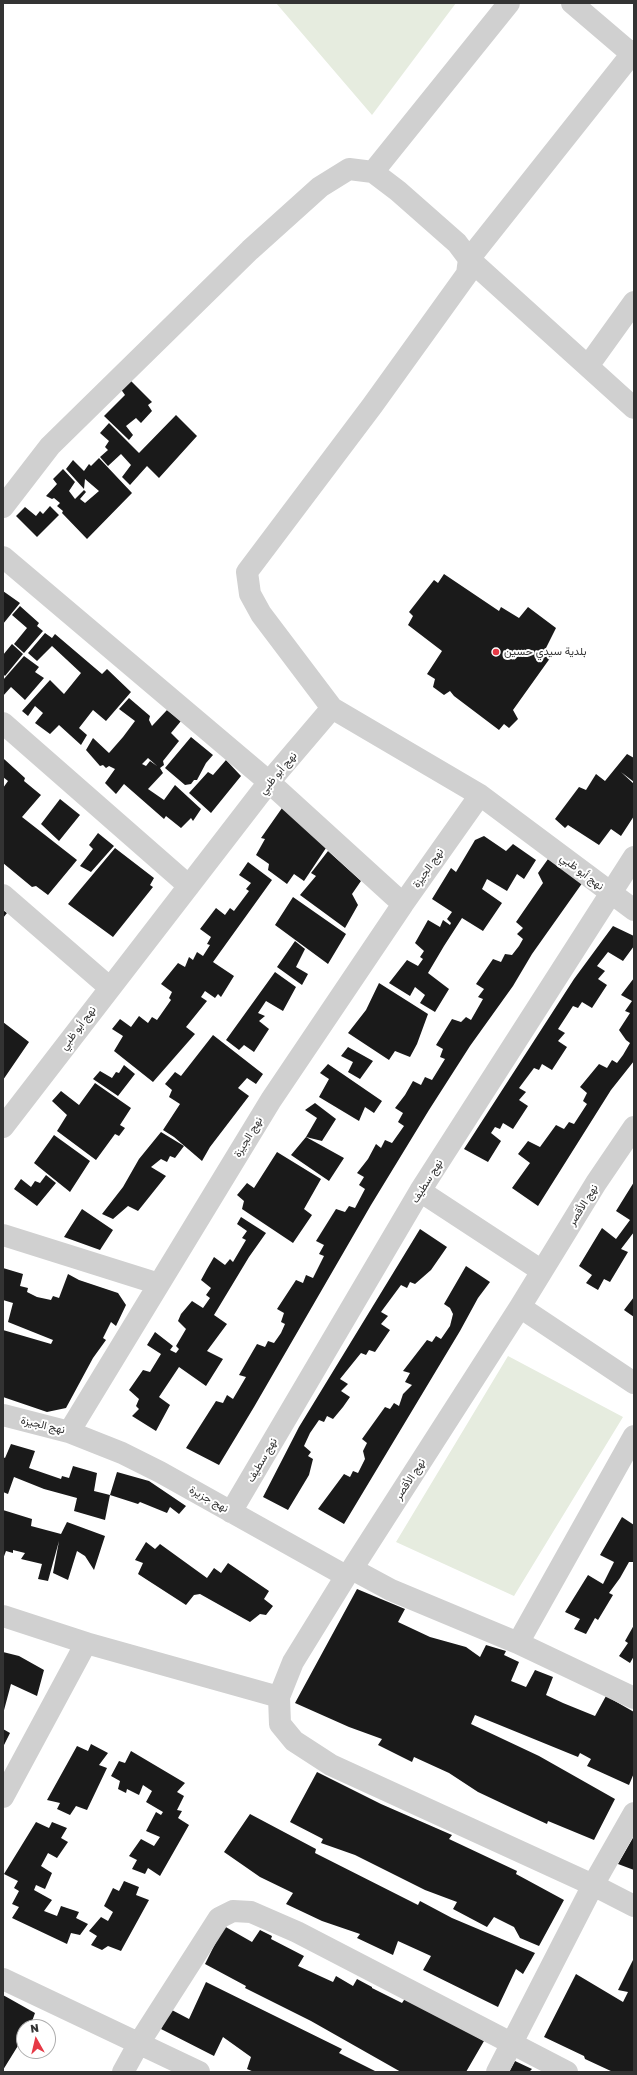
<!DOCTYPE html>
<html>
<head>
<meta charset="utf-8">
<style>
  body { margin:0 }
  #map { position:relative; width:637px; height:2075px; overflow:hidden; background:#fff; font-family:"Golos Text",sans-serif }
  canvas { display:block }
  .frame { position:absolute; inset:0; border:4px solid #333; pointer-events:none }
  .north { position:absolute; left:16px; top:2019px; width:40px; height:40px; box-sizing:border-box; background:#fff; border:1px solid #adadad; border-radius:50%; rotate:352deg; font-size:11px; font-weight:700; line-height:16px; text-align:center; color:#333 }
  .north::after { content:''; display:block; margin:auto; width:14px; height:18px; background:#e63946; clip-path:polygon(50% 0,100% 100%,50% 72%,0 100%) }
</style>
</head>
<body>
<div id="map">
<canvas width="637" height="2075"></canvas>
<div class="frame"></div>
<div class="north">N</div>
</div>
<script>
const context = document.querySelector('canvas').getContext('2d');
context.lineJoin = 'round';
function fillPath(path, color) {
  context.fillStyle = color;
  context.fill(path, 'evenodd');
}
function strokePath(path, color, width, dash) {
  context.strokeStyle = color;
  context.lineWidth = width;
  context.lineCap = dash ? 'butt' : 'round';
  context.setLineDash(dash || []);
  context.stroke(path);
}
function write(font, color, halo, rows, align = 'center') {
  context.font = font + ' "Golos Text",Vazirmatn,sans-serif';
  context.lineWidth = 4;
  context.setLineDash([]);
  context.textBaseline = 'middle';
  context.strokeStyle = halo;
  context.fillStyle = color;
  for (const [text, x, y, turn = 0] of rows) {
    context.save();
    context.translate(x, y);
    context.rotate((+turn || 0) * Math.PI / 180);
    context.textAlign = isNaN(turn) ? turn : align;
    if (halo) context.strokeText(text, 0, 0);
    context.fillText(text, 0, 0);
    context.restore();
  }
}
fillPath(new Path2D(`
  M276 3H456L372 115Z
  M508 1356 623 1417 514 1596 396 1542Z`), '#e6ecdf');
fillPath(new Path2D(`
  M129 379 152 402 148 405 152 411 141 423 136 418 126 426 133 435 129 440 104 416 125 395 120 388Z
  M176 415 197 436 159 478 147 466 130 485 122 477 131 465 121 454 108 466 100 457 108 450 105 447 109 441 100 433 109 423 139 453Z
  M99 458 132 493 87 539 62 513 63 511 57 506 60 503 54 498 52 499 46 496 57 484 53 479 63 469 75 482 69 491 75 499 84 490 86 492 80 499 85 503 99 491 85 479 84 489 66 469 73 460 84 471 89 464 91 466Z
  M50 506 59 515 37 537 16 516 25 507 36 516 40 511 43 514Z
  M444 574 499 611 501 607 519 618 528 607 556 628 546 648 553 654 513 710 518 719 509 728 504 724 499 730 454 696 450 691 444 695 433 687 435 679 427 674 442 651 408 625 413 616 409 612 434 580 438 583Z
  M3 591 20 603 3 624Z
  M20 606 39 623 37 626 43 631 24 653 14 644 27 628 12 615Z
  M45 633 52 638 55 634 102 674 107 669 131 692 106 721 93 710 79 728 87 735 81 745 59 725 50 734 35 723 43 713 35 706 28 716 22 711 50 680 64 694 81 673 52 646 37 661 28 653Z
  M12 644 23 654 5 676 3 674V655Z
  M24 656 39 667 35 672 44 678 25 700 11 687 3 696V680Z
  M129 698 150 716 149 720 152 726 167 710 181 721 171 733 179 741 163 761 164 765 160 768 163 773 148 789 164 800 175 785 201 809 193 821 191 818 181 828 166 816 164 819 124 784 116 794 105 783 115 769 109 766 106 768 103 765 100 766 86 750 93 738 109 753 123 737 135 721 119 709ZM148 758 157 766 150 761 146 766 142 764Z
  M191 737 213 755 206 763 197 780H194L191 784 185 785 165 768Z
  M627 754 634 758V782L621 772 634 784V816L621 836 611 829 599 845 568 825 565 828 555 819 579 787 586 790 596 774 605 781Z
  M4 759 25 778 24 781 41 795 22 817 77 860 48 895 36 886 32 887 3 863V788L8 781 3 777Z
  M226 760 241 776 211 813 189 793 208 772 213 775Z
  M60 799 80 815 59 841 41 824Z
  M282 808 328 845 304 881 294 874 287 884 268 870 269 864 256 855 265 839 261 838Z
  M98 833 114 846 91 872 80 866 93 849 89 845Z
  M484 836 506 851 513 844 536 860 524 879 517 874 507 891 487 879 482 889 502 903 483 931 462 918 444 946 428 973 449 989 435 1012 420 1003 425 995 415 987 410 996 389 983 407 960 418 966 423 959 420 957 424 951 415 943 428 920 440 927 443 920 450 925 451 923 447 919 452 912 432 899 451 868 456 872 475 840Z
  M115 848 154 878 150 885 153 887 113 937 68 904Z
  M328 851 361 881 352 894 358 905 345 928 300 895 316 876 311 873Z
  M548 859 583 882 532 954 513 986 470 1046 429 1110 371 1205 254 1407 219 1465 186 1448 216 1401 223 1403 227 1395 233 1399 246 1377 239 1375 257 1344 265 1347 268 1341 274 1343 281 1333 285 1324 281 1322 284 1313 277 1309 296 1280 303 1283 306 1275 313 1278 324 1256 319 1254 324 1245 316 1241 336 1209 345 1212 349 1206 355 1208 365 1189 359 1185 364 1177 357 1173 368 1159 376 1144 381 1148 385 1140 392 1143 404 1126 398 1122 403 1113 395 1108 405 1095 413 1081 421 1085 425 1077 432 1080 445 1059 440 1057 443 1049 436 1045 452 1019 461 1022 466 1017 471 1020 483 999 478 997 484 989 476 984 493 959 501 962 505 954 512 955 519 946 523 939 517 934 523 928 516 922 543 883 538 873Z
  M248 862 272 880 213 962 234 976 221 997 218 994 215 998 205 991 201 997 207 1001 186 1027 195 1034 153 1082 114 1051 123 1036 112 1029 120 1019 131 1027 139 1016 148 1023 152 1017 157 1020 171 1000 169 998 172 992 161 984 178 963 185 967 189 957 193 960 197 952 203 956 210 945 207 944 211 937 200 929 216 908 225 915 230 908 234 911 249 891 246 889 251 883 239 875Z
  M293 897 346 934 328 964 275 925Z
  M3 910 7 913 3 918Z
  M613 926 634 936V946L623 961 608 952 597 966 605 971 598 979 607 985 592 1008 582 1002 578 1008 573 1006 558 1029 565 1033 558 1041 567 1047 552 1070 542 1064 539 1070 534 1068 519 1088 526 1092 519 1100 528 1106 513 1129 503 1123 500 1129 495 1127 491 1133 501 1141 488 1162 464 1149 574 979Z
  M295 941 305 949 296 967 308 974 302 985 277 967Z
  M275 972 296 987 283 1011 266 1001 258 1013 265 1016 259 1021 269 1029 254 1052 244 1045 239 1050 226 1040Z
  M634 978V1061L611 1090 538 1206 512 1188 530 1163 518 1154 528 1141 540 1147 556 1125 564 1129 569 1122 574 1124 587 1104 583 1101 587 1093 580 1087 599 1064 607 1068 612 1060 617 1063 623 1055 630 1043 626 1040 619 1030 630 1013 625 1011 632 1001 621 995Z
  M379 983 428 1014 417 1044 410 1057 395 1051 389 1060 348 1033 366 1010Z
  M3 1022 29 1042 3 1080Z
  M213 1035 263 1074 256 1084 247 1078 238 1088 249 1096 210 1147 202 1161 174 1137 163 1130 180 1104 169 1097 172 1090 165 1084 175 1072 181 1076Z
  M348 1047 373 1061 360 1079 348 1072 353 1062 341 1056Z
  M328 1064 382 1101 374 1113 365 1107 359 1121 319 1097 329 1079 320 1073Z
  M124 1065 135 1074 118 1096 93 1079 100 1071 112 1078 116 1072 119 1073Z
  M95 1083 131 1108 120 1125 125 1128 119 1136 115 1134 96 1160 57 1131 67 1115 52 1101 61 1091 79 1105Z
  M315 1103 336 1119 322 1141 306 1137 344 1158 329 1181 291 1155 306 1137 317 1118 305 1110Z
  M161 1132 184 1146 175 1158 170 1156 167 1162 161 1159 151 1167 166 1176 138 1211 128 1206 113 1219 102 1214 123 1187 139 1159Z
  M54 1135 90 1161 70 1192 34 1163Z
  M277 1152 321 1179 304 1209 312 1215 293 1243 242 1209 244 1201 237 1195 247 1183 254 1188Z
  M46 1175 56 1183 37 1206 14 1189 21 1179 31 1187 35 1181 40 1183Z
  M634 1182V1232L621 1249 628 1252 610 1282 604 1279 598 1290 586 1283 592 1275 579 1266 602 1228 616 1239 630 1220 616 1211Z
  M82 1209 113 1230 100 1250 64 1237Z
  M241 1217 266 1233 249 1257 214 1315 227 1324 207 1351 223 1359 206 1386 179 1367 159 1397 170 1405 156 1431 132 1416 139 1409 136 1406 139 1399 129 1390 143 1370 150 1372 161 1354 147 1345 155 1332 173 1346 170 1350 176 1353 179 1349 176 1346 186 1329 178 1321 181 1314 192 1301 203 1308 210 1298 206 1295 211 1288 201 1280 207 1269 214 1257 225 1265 230 1259 233 1262 246 1240 242 1238 247 1231 237 1224Z
  M420 1229 447 1247 431 1270 415 1284 410 1282 407 1288 401 1285 381 1312 388 1316 381 1324 390 1330 375 1352 369 1350 366 1355 361 1353 340 1379 348 1384 341 1391 350 1397 343 1407 333 1419 327 1416 324 1422 319 1420 310 1433 304 1446 311 1452 308 1456 313 1459 309 1475 288 1510 263 1497 299 1427Z
  M466 1266 490 1282 478 1298 460 1331 344 1524 318 1509 344 1474 350 1477 353 1471 358 1473 365 1459 363 1451 367 1443 362 1439 385 1407 390 1409 394 1403 399 1406 403 1394 412 1385 405 1382 410 1373 403 1371 427 1340 432 1342 436 1336 441 1339 450 1326 453 1314 450 1308 444 1304Z
  M3 1268 23 1274 20 1286 28 1288 27 1292 37 1297 51 1300 53 1296 59 1298 68 1274 79 1280 118 1293 126 1305 116 1326 111 1322 103 1338 106 1340 93 1358 66 1408 47 1412 3 1397V1330L51 1344 53 1340 8 1322 13 1303 3 1300Z
  M634 1297V1317L624 1310Z
  M11 1444 35 1451 29 1468 61 1479 62 1476 69 1478 73 1466 97 1473 94 1491 110 1495 117 1472 149 1481 186 1506 179 1514 170 1507 167 1513 140 1502 138 1504 110 1495 105 1520 74 1511 77 1498 44 1489 14 1477 8 1494 3 1492V1457L5 1458Z
  M3 1510 32 1519 31 1526 61 1534 67 1522 105 1536 94 1570 85 1556 77 1551 68 1580 53 1573 59 1541 48 1581 38 1579 42 1564 21 1559 25 1553 13 1550V1553L6 1551 3 1559Z
  M622 1517 634 1525V1562H629L620 1578 609 1593 613 1595 598 1620 595 1618 586 1634 574 1629 580 1619 565 1612 588 1575 603 1584 614 1562 600 1555Z
  M146 1542 155 1549 160 1544 207 1578 214 1568 221 1573 228 1563 269 1591 264 1599 273 1606 266 1615 260 1614 250 1622 200 1594 194 1595 186 1605 138 1574 143 1563 135 1560Z
  M357 1589 405 1609 398 1622 430 1637 466 1647 480 1657 486 1645 506 1651 504 1655 519 1662 511 1681 526 1687 535 1670 553 1677 546 1695 563 1703 595 1716 606 1696 634 1712V1773L629 1785 587 1766 591 1759 580 1753 578 1757 475 1715 471 1724 539 1756 615 1799 594 1840 548 1821 547 1824 512 1808 478 1792 449 1773 414 1757 412 1762 378 1745 382 1739 349 1727 295 1703Z
  M634 1625V1656L630 1663 619 1656 628 1643 625 1641Z
  M3 1652 19 1656 44 1670 37 1696 11 1684 3 1714Z
  M3 1729 10 1733 3 1747Z
  M91 1744 108 1753 99 1765 107 1768 87 1810 76 1806 70 1815 57 1809 60 1803 47 1800 77 1746 88 1751Z
  M131 1751 185 1783 177 1792 184 1796 177 1810 182 1811 178 1818 189 1825 160 1876 148 1868 145 1874 132 1869 137 1860 129 1856 141 1839 154 1846 160 1837 146 1831 156 1812 161 1815 163 1812 146 1802 152 1791 143 1785 139 1795 127 1789 126 1793 118 1789 120 1781 111 1776 119 1761 125 1763Z
  M317 1772 381 1804 452 1835 449 1839 517 1871 516 1874 564 1900 539 1946 520 1938 514 1927 494 1917 487 1927 453 1909 457 1902 425 1890 355 1855 321 1843 323 1839 290 1822Z
  M250 1814 316 1849 315 1853 418 1905 420 1901 452 1918 535 1953 523 1974 516 1969 498 2007 423 1970 431 1956 398 1941 393 1955 357 1938 360 1934 322 1921 286 1904 293 1893 260 1877 224 1852Z
  M36 1822 49 1828 52 1822 67 1828 61 1838 68 1842 57 1858 48 1853 41 1866 52 1873 45 1889 36 1885 34 1890 52 1900 44 1911 57 1916 61 1906 79 1912 76 1918 88 1924 80 1935 71 1933 67 1944 12 1918 19 1907 12 1904 19 1891 14 1888 18 1881 4 1874Z
  M634 1836V1870L618 1864Z
  M124 1881 139 1887 136 1895 149 1900 121 1951 108 1946 102 1950 91 1945 97 1936 89 1931 101 1917 108 1921 113 1912 104 1906 113 1888 119 1891Z
  M224 1926 252 1942 260 1930 272 1936 271 1939 304 1956 298 1966 333 1982 336 1976 353 1986 357 1979 372 1987V1988L402 2003 406 1997 484 2041 466 2072H401L311 2021 245 1988 246 1986 205 1964Z
  M634 1958V2072H613L585 2059 584 2056 544 2037 576 1974 623 2002 628 1992 618 1990Z
  M206 1982 342 2049 339 2053 377 2072H254L247 2069 251 2057 223 2037 214 2056 161 2029 170 2009 189 2019Z
  M3 1995 35 2013 30 2027H24V2036L3 2070Z
  M515 2061 532 2069 529 2072H509Z`), '#1a1a1a');
strokePath(new Path2D(`
  M572 3 634 56
  M634 51 469 259 634 408
  M373 172 509 3
  M588 366 634 302
  M3 507 50 446 250 250 320 187 349 169 373 172 398 191 457 243 469 259 467 274 372 406 247 572 250 594 261 614 332 708
  M3 557 269 782 403 904
  M3 723 189 886
  M3 895 109 987
  M3 1127 269 782 332 708 480 795 634 910
  M634 1127 596 1183 520 1307 352 1569 391 1590 518 1643 634 1698
  M420 1191 542 1271
  M3 1235 159 1284
  M520 1307 634 1383
  M3 1415 69 1432 271 1100 403 904 480 795
  M69 1432 122 1453 160 1472 346 1576
  M231 1512 420 1191 634 857
  M352 1569 346 1576 293 1662 279 1697 280 1724 294 1741 331 1765 593 1885 634 1906
  M3 1616 86 1643
  M518 1643 634 1436
  M3 1797 86 1643 279 1697
  M3 1979 199 2072
  M123 2072 139 2043 219 1918 233 1911 251 1912 297 1932 567 2072
  M497 2072 593 1885 634 1813`), '#d0d0d0', 22);
for (const [x, y, r, color] of [
  [496,652,4,"#e63946"]
]) {
  const dot = new Path2D();
  dot.arc(x, y, r, 0, 2 * Math.PI);
  context.fillStyle = color;
  context.fill(dot);
  strokePath(dot, '#fff', 1.5);
}
write('11px', '#333', '#fff', [
  ["بلدية سيدي حسين",504,652]
], 'left');
write('11px', '#333', '#fff', [
  ["نهج أبو ظبي",278,773,-50],
  ["نهج الجيزة",428,868,-55],
  ["نهج أبو ظبي",582,872,37],
  ["نهج أبو ظبي",78,1028,-53],
  ["نهج الجيزة",248,1137,-59],
  ["نهج سطيف",427,1181,-58],
  ["نهج الأقصر",583,1205,-58],
  ["نهج الجيزة",43,1425,13],
  ["نهج سطيف",262,1460,-60],
  ["نهج الأقصر",410,1479,-57],
  ["نهج جزيرة",209,1499,29]
]);
</script>
</body>
</html>
